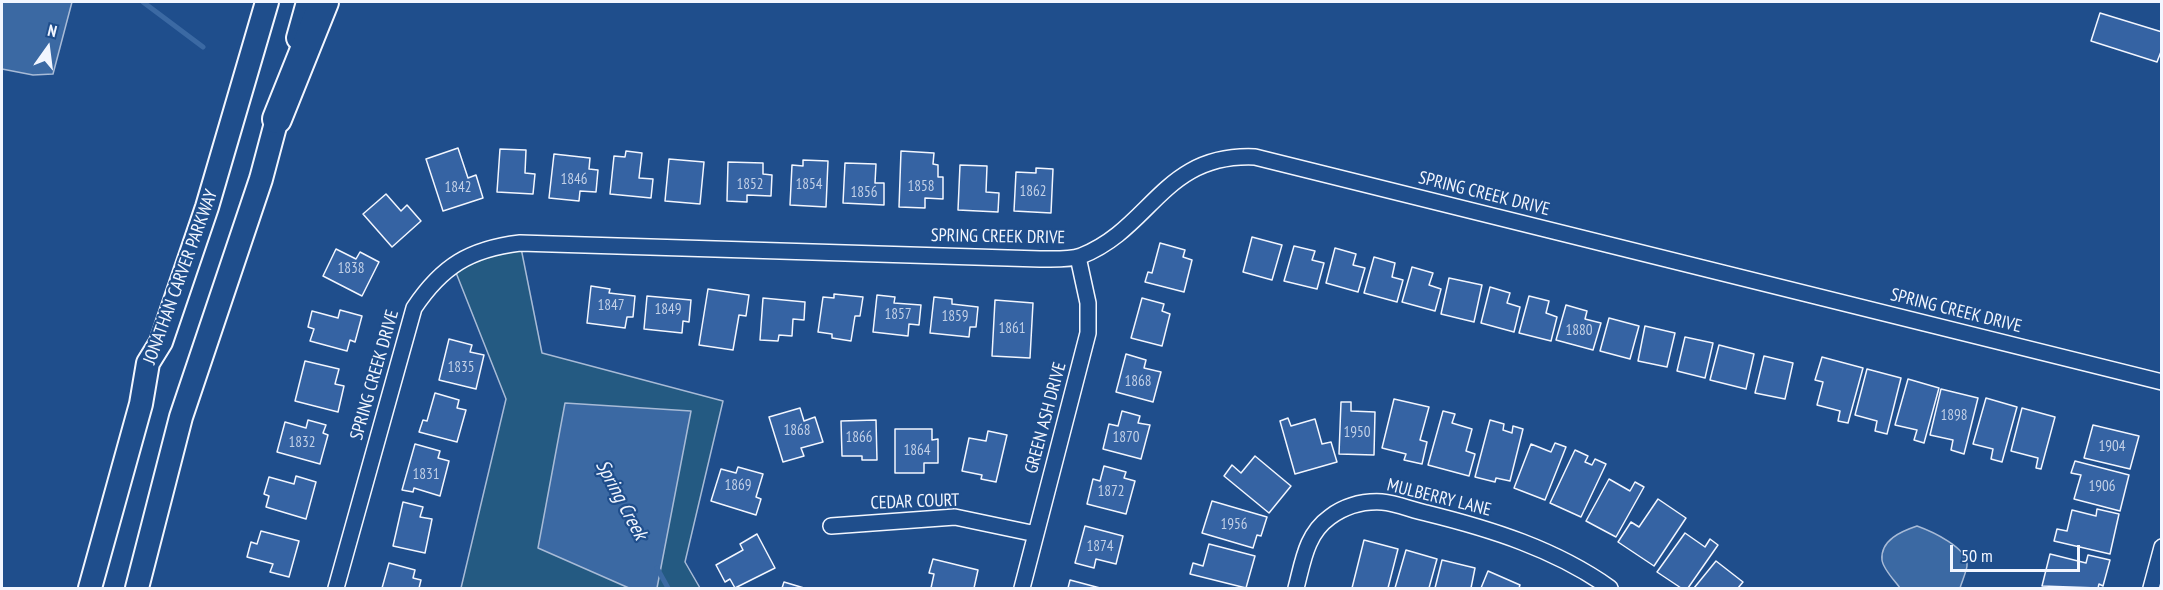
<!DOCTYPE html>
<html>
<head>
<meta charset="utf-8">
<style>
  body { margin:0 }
  #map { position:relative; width:2163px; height:590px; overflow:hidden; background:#1f4e8c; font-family:"PT Sans Narrow",sans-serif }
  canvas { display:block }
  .frame { position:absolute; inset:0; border:3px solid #f2f6ff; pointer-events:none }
  .north { position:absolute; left:18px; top:18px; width:60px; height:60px; -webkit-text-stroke:4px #1f4e8c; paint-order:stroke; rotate:14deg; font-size:16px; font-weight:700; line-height:24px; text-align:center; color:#f2f6ff }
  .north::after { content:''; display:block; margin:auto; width:21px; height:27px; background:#f2f6ff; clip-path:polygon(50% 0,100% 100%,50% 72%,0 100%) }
  .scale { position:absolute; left:1950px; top:545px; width:130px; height:27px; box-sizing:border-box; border:3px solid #f2f6ff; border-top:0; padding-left:8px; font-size:18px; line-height:21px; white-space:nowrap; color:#f2f6ff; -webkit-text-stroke:4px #1f4e8c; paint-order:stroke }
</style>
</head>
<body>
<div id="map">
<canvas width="2163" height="590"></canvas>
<div class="frame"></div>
<div class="north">N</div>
<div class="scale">50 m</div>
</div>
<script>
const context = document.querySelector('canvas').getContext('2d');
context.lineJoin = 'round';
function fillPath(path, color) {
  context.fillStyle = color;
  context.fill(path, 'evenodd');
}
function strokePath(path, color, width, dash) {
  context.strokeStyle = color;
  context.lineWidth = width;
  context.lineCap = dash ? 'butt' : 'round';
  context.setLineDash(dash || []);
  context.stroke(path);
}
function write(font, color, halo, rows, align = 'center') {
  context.font = font + ' "PT Sans Narrow",sans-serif';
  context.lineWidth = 4.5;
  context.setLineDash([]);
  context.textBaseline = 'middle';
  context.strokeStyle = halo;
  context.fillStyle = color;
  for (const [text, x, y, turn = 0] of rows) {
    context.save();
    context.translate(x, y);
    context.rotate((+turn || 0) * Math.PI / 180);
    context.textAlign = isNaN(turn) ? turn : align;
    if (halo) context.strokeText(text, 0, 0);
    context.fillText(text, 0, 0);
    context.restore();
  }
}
const green = new Path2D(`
  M520 243 542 353 723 401 685 562 700 588H461L506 399 453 265Z`);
fillPath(green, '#245a82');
strokePath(green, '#a8bbd7', 1.5);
const water = new Path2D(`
  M2 2H72L53 74 33 75 2 69Z
  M565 403 691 411 657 588H629L538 548Z
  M1917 526C1931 531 1969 548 1967 566 1966 573 1962 581 1960 588H1900C1895 581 1883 569 1882 560 1880 540 1902 531 1917 526Z`);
fillPath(water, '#3b69a3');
strokePath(water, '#a8bbd7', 1.5);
strokePath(new Path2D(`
  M143 2 203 47
  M657 568 668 588`), '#3b69a3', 5);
const building = new Path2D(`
  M2100 13 2162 32V49L2157 62 2091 41Z
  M458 148 468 178 476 175 483 198 443 211 426 159Z
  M500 149 526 150 525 173 535 174 533 194 497 192Z
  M626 151 642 153 639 178 653 179 651 198 610 194 614 156 625 157Z
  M901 151 934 153 933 164 938 165V177H943V199L925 198V208L899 207Z
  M554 154 590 158 589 169 598 170 596 192 580 191 579 201 549 198Z
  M669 159 704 162 700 204 665 201Z
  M803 160 828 161 826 207 790 205 792 165 803 166Z
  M728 162 763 163V174L772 175 771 196 747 195V202L727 201Z
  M845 163 876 164 875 183H884V205L843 203Z
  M960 165 987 166 986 192 999 193 998 212 958 210Z
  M1036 168 1053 169 1051 213 1014 211 1016 172 1036 173Z
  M386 194 401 211 407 205 421 221 392 247 363 214Z
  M1252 237 1282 245 1272 280 1243 272Z
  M1160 243 1185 250 1183 257 1192 260 1184 292 1145 282 1148 272 1152 273Z
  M1294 246 1315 251 1312 260 1324 263 1317 289 1284 281Z
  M1335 248 1356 254 1353 265 1365 268 1358 292 1326 283Z
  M336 249 356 259 360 252 379 262 362 296 323 276Z
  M1374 257 1395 263 1392 277 1403 280 1397 302 1364 293Z
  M1412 267 1433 273 1429 285 1441 289 1435 311 1402 302Z
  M1449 278 1482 285 1474 322 1441 314Z
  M591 286 610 289 609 293 635 296 633 317H627L625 328 587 323Z
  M1490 287 1510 293 1507 303 1520 307 1514 332 1481 323Z
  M708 289 749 295 746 316 739 315 733 350 699 345Z
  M834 294 863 297 860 316H855L851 341 832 338V334L818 332 823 297 834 298Z
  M877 295 895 297 894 303 921 305 919 325 909 324 908 336 873 332Z
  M647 296 691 300 689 322 683 321 682 333 644 329Z
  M1529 296 1549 301 1546 313 1557 317 1551 341 1519 333Z
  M934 297 952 299V304L978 307 976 327H970L969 337 930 333Z
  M763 298 805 302 804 320 793 319 792 336 779 335 778 341 760 340Z
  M1142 298 1164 304 1162 311 1170 314 1162 346 1131 338Z
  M995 300 1033 303 1030 358 992 356Z
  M1566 305 1587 311 1585 319 1601 323 1593 350 1556 340Z
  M340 310 362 316 355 342 350 340 347 351 310 341 314 329 308 327 312 311 338 318Z
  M1609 318 1639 326 1630 359 1600 351Z
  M1645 326 1675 333 1667 367 1638 361Z
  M1685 337 1713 343 1705 378 1677 371Z
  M449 339 472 345 470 352 484 355 476 389 439 380Z
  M1719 345 1754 354 1746 389 1710 380Z
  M1126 354 1146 360 1144 368 1161 372 1153 402 1116 392Z
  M1764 356 1793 363 1785 399 1755 393Z
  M1822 357 1863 368 1848 423 1838 421 1840 411 1817 405 1823 382 1815 380Z
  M305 361 339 369 335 384 344 386 338 412 295 401Z
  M1867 369 1901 378 1887 434 1875 431 1877 421 1855 415Z
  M1908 379 1939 388 1924 443 1914 440 1917 430 1895 425Z
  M1941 389 1978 398 1964 454 1951 450 1953 440 1930 435Z
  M435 393 459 400 457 408 466 410 457 442 419 432 423 420 427 421Z
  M1986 398 2017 407 2002 462 1991 459 1993 449 1973 444Z
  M1394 399 1429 407 1420 440 1427 442 1422 464 1404 460 1406 454 1382 448Z
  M1341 402H1351V411L1375 412 1374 455 1339 454Z
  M800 408 804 421 815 417 823 442 801 448 804 456 783 462 769 417Z
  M2022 408 2055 417 2041 469 2036 468 2038 458 2011 451Z
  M1122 411 1140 416 1138 423 1150 425 1141 459 1103 449 1109 424 1118 426Z
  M1443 411 1455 414 1452 423 1472 429 1466 451 1475 454 1469 476 1428 465Z
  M1288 418 1291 426 1315 419 1322 444 1331 442 1337 462 1295 474 1280 421Z
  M308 420 326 425 323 433 328 435 320 464 277 452 285 422 306 428Z
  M876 420 877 460H862V456H842L841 421Z
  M1490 420 1504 424 1503 430 1512 433 1513 426 1523 429 1510 481 1496 478 1495 482 1475 477Z
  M2093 425 2139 436 2130 469 2084 458Z
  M895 429H932V440L938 439V463H924V473H895Z
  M988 431 1007 435 996 482 981 479 982 475 962 471 969 438 986 441Z
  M1555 443 1566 447 1545 500 1514 488 1531 444 1551 452Z
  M415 444 440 451 438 458 449 461 440 496 414 488 413 492 402 490Z
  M1575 450 1588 456 1585 462 1592 465 1595 459 1606 464 1581 517 1550 503Z
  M1255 456 1291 486 1269 513 1224 476 1232 465 1241 473Z
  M2075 461 2129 475 2120 511 2074 499 2081 475 2071 473Z
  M1104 466 1126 472 1124 478 1135 481 1126 514 1087 504 1093 479 1100 481Z
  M738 467 763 474 756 497 761 499 756 515 711 501 721 469 736 473Z
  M296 476 316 482 306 519 266 507 269 496 264 494 269 477 294 484Z
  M1609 479 1630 491 1635 482 1644 487 1616 537 1586 521Z
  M1658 499 1686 518 1654 566 1618 542 1631 522 1639 527Z
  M1212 501 1267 517 1261 536 1257 535 1253 548 1202 533Z
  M403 502 423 507 420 517 432 519 425 553 393 546Z
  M2097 509 2119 514 2110 554 2054 541 2057 529 2067 531 2072 510 2096 516Z
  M1085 526 1123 536 1116 564 1096 559 1094 568 1075 563Z
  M261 531 299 541 289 577 270 572 273 564 247 557 251 542 257 544Z
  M1685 533 1705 547 1710 539 1718 545 1688 588H1681L1657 572Z
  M757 534 775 568 735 588 730 579 725 582 716 565 743 550 740 544Z
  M1364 540 1398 549 1388 588H1352Z
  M1209 544 1255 556 1246 588 1190 574 1193 563 1203 566Z
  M1406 550 1437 559 1429 588H1395Z
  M2050 554 2086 563 2088 555 2110 560 2103 586 2099 584 2098 588 2042 586Z
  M933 559 978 570 974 588H931L934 574 929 573Z
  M1442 560 1475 568 1471 588H1435Z
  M1716 561 1743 582 1738 588H1694Z
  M389 563 415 570 413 578 421 580 419 588H382Z
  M1488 571 1520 585 1519 588H1481Z
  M1070 580 1100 588H1068Z
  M784 582 804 588H782Z`);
fillPath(building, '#3563a3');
strokePath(building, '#f2f6ff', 1.5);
const minor = new Path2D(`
  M831 526 955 517 1036 534
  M336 588 414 308C442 266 470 249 520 243L1040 259C1053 259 1069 260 1081 256 1152 228 1163 153 1255 157L2162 382
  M1022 588 1088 333V303L1078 257
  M1296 588C1303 562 1306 534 1330 517 1345 506 1364 501 1382 502 1396 503 1412 510 1426 513 1491 529 1555 549 1610 588
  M2151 588 2162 547`);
const secondary = new Path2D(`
  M298 38 308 2
  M90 588 141 404 148 363 161 342 207 207 267 2
  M137 588 181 417 261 179 281 104`);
const motorway = new Path2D(`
  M277 119 324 2`);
strokePath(minor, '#f2f6ff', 18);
strokePath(secondary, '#f2f6ff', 26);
strokePath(motorway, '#f2f6ff', 32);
strokePath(minor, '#1f4e8c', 15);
strokePath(secondary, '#1f4e8c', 22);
strokePath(motorway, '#1f4e8c', 28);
write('15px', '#c3d1e8', null, [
  ["1846",574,180],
  ["1852",750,185],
  ["1854",809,185],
  ["1858",921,187],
  ["1842",458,188],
  ["1862",1033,192],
  ["1856",864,193],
  ["1838",351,269],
  ["1847",611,306],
  ["1849",668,310],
  ["1857",898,315],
  ["1859",955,317],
  ["1861",1012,329],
  ["1880",1579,331],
  ["1835",461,368],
  ["1868",1138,382],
  ["1898",1954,416],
  ["1868",797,431],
  ["1950",1357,433],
  ["1866",859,438],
  ["1870",1126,438],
  ["1832",302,443],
  ["1904",2112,447],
  ["1864",917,451],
  ["1831",426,475],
  ["1869",738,486],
  ["1906",2102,487],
  ["1872",1111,492],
  ["1956",1234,525],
  ["1874",1100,547]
]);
write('18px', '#f2f6ff', '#1f4e8c', [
  ["SPRING CREEK DRIVE",1484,194,14],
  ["SPRING CREEK DRIVE",998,237,1],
  ["JONATHAN CARVER PARKWAY",181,277,-70],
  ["SPRING CREEK DRIVE",1956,311,14],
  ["SPRING CREEK DRIVE",375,375,-74],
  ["GREEN ASH DRIVE",1046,418,-75],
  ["MULBERRY LANE",1439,498,14],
  ["CEDAR COURT",915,502,-2]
]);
write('italic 20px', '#f2f6ff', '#1f4e8c', [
  ["Spring Creek",621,500,62]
]);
</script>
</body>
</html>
